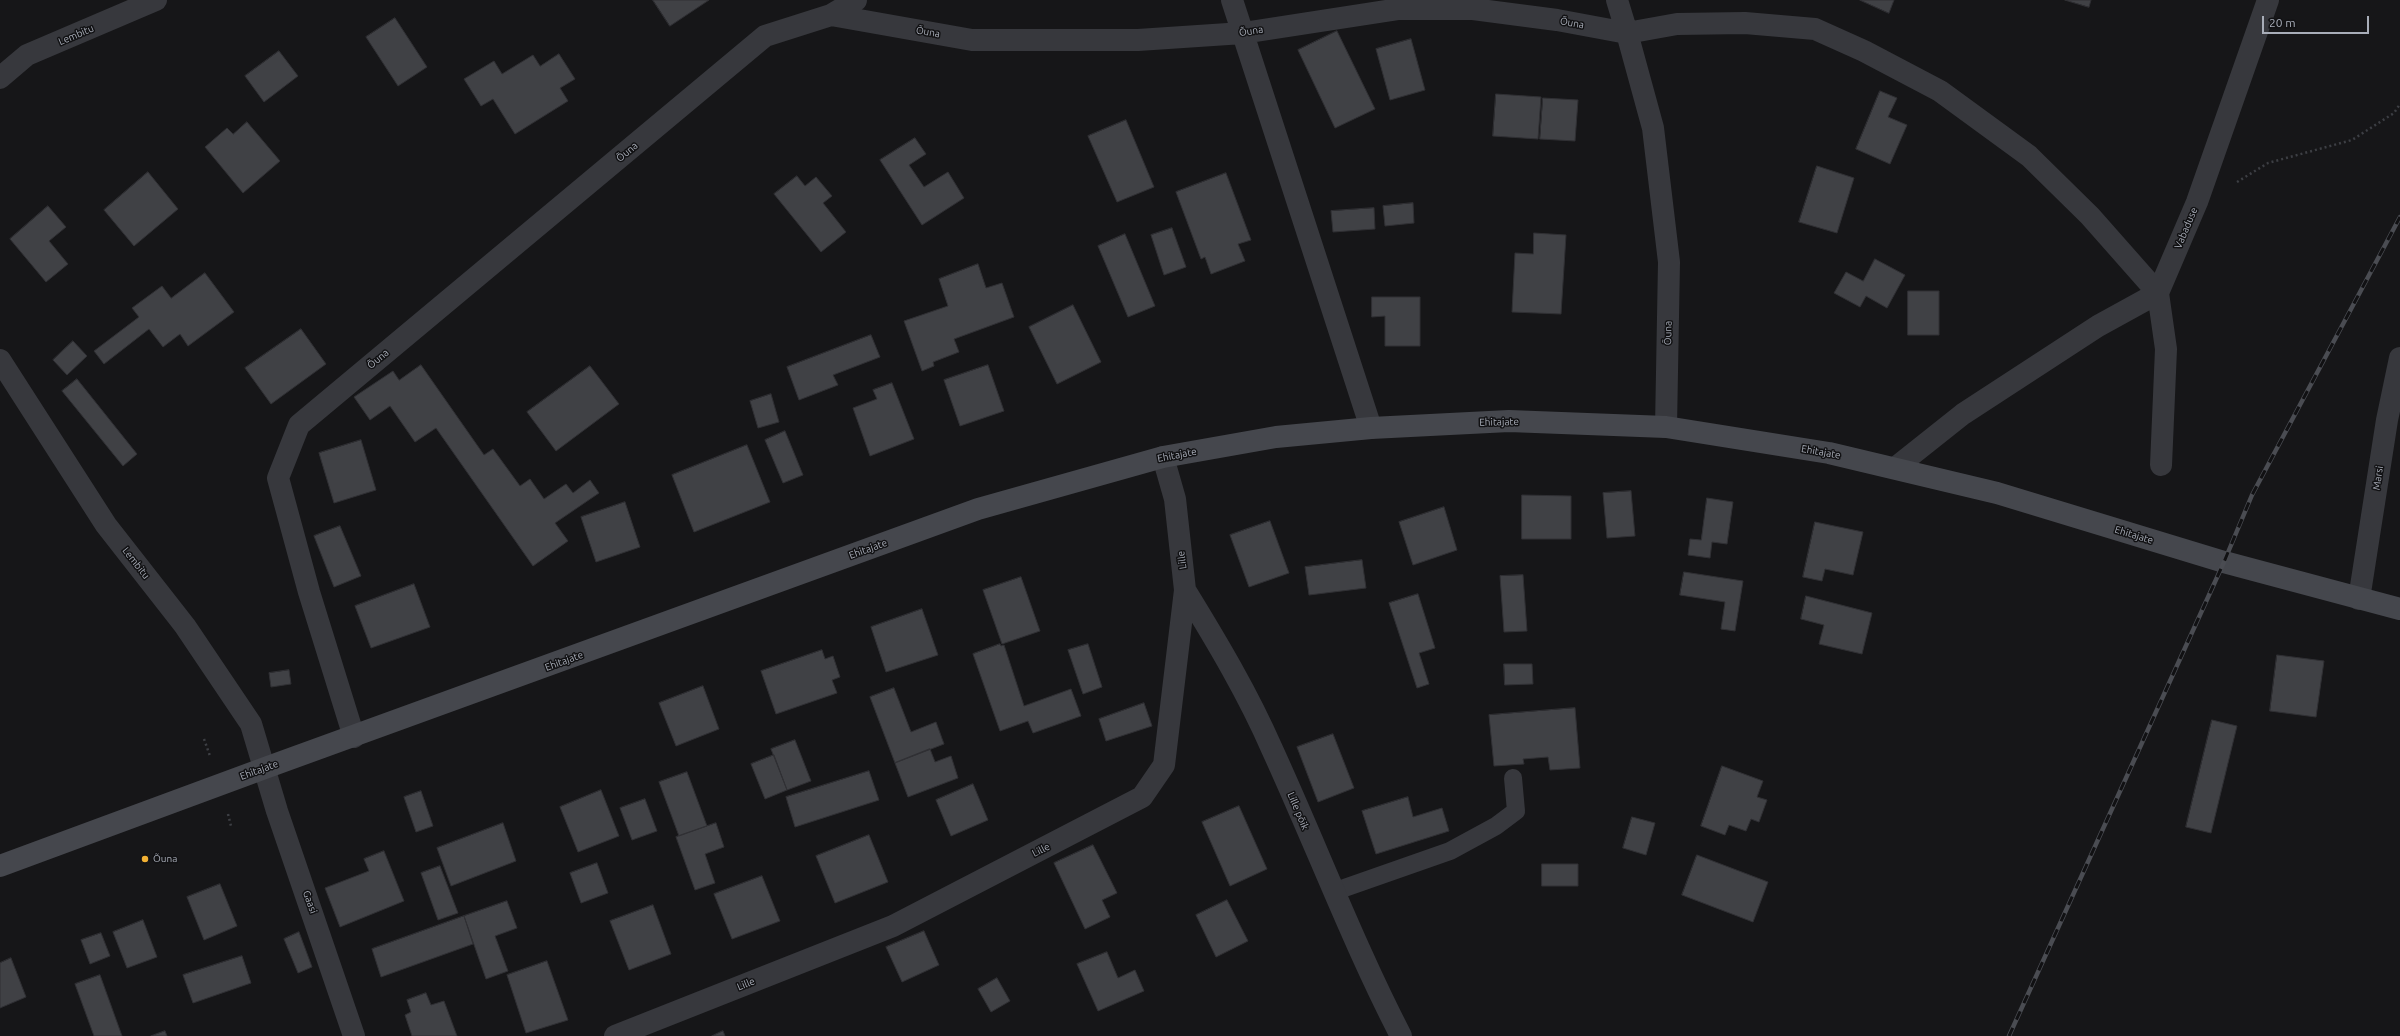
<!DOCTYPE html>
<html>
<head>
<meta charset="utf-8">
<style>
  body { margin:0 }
  #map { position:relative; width:2400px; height:1036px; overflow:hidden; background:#161618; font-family:Ubuntu,sans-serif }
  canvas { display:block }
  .scale { position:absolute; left:2262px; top:16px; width:107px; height:18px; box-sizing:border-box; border:2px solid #a8adb8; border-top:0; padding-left:5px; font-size:12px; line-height:14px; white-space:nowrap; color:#a8adb8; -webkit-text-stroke:3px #111113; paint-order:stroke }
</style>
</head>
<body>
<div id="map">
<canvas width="2400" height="1036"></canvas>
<div class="scale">20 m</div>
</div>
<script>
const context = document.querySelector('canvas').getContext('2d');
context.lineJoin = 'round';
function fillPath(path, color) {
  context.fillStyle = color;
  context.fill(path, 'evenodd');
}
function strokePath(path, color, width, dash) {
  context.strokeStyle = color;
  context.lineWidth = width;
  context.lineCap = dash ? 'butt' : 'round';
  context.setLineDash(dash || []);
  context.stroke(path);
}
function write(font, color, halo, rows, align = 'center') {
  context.font = font + ' Ubuntu,sans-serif';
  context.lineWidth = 3;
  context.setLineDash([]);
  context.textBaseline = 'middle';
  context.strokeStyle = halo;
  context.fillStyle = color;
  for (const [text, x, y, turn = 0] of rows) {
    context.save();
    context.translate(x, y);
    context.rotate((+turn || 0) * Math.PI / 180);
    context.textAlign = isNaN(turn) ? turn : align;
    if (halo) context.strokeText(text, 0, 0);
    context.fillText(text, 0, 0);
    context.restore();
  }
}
const building = new Path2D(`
  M653 0H709L670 26Z
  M1860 0H1894L1889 13Z
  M2065 0H2091L2089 7Z
  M395 18 427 67 398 86 366 37Z
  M1337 31 1375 109 1335 128 1298 50Z
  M1411 39 1425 90 1390 100 1376 49Z
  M279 51 298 76 264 102 245 76Z
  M559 54 575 79 560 88 568 101 515 134 493 99 481 106 464 79 494 61 502 74 533 55 540 66Z
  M1880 91 1897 98 1888 117 1907 125 1890 164 1856 149Z
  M1496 94 1541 97 1538 139 1493 136Z
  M1543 98 1578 100 1575 141 1540 139Z
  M1126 120 1154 187 1117 202 1088 136Z
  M247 122 280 161 243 193 205 147 227 128 233 134Z
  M915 138 926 154 909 165 924 187 948 172 964 198 922 225 880 160Z
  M1817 166 1854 178 1837 233 1799 222Z
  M148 172 178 209 134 246 104 210Z
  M1226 173 1251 240 1238 244 1245 261 1211 274 1205 257 1201 259 1176 192Z
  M797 176 805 186 816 177 832 196 823 203 846 232 821 252 774 194Z
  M1413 203 1414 223 1385 226 1383 206Z
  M48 206 66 227 49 241 68 264 46 282 10 239Z
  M1374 208 1375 229 1333 232 1331 211Z
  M1172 228 1186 267 1164 275 1151 235Z
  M1534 233 1566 235 1561 314 1512 312 1515 253 1533 254Z
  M1125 234 1155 306 1128 317 1098 246Z
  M1875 259 1905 275 1887 308 1866 296 1860 307 1834 293 1846 272 1863 281Z
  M978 264 986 288 1002 283 1014 317 954 339 959 352 933 362 934 366 922 371 904 321 948 306 939 279Z
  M205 273 234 312 188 346 180 334 163 347 149 329 104 364 94 351 139 317 132 308 162 286 171 298Z
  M1908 291H1939V335H1908Z
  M1372 297H1420V346H1385V316L1372 317Z
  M1073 305 1101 362 1057 384 1029 327Z
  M301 329 326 364 271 404 245 368Z
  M871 335 880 357 833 375 838 385 799 400 787 367Z
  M73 341 87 356 67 375 53 360Z
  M421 365 484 455 493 449 520 486 530 479 544 499 566 484 573 493 590 480 599 493 555 523 568 541 533 566 436 428 415 442 390 406 370 420 354 397 393 371 399 380Z
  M988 365 1004 411 960 426 944 380Z
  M590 366 619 404 556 451 527 412Z
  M77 379 137 454 123 466 62 391Z
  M892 383 914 439 870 456 853 408 877 399 873 390Z
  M771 394 779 422 758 428 750 401Z
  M785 431 803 475 783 483 765 440Z
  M361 440 376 490 334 503 319 453Z
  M747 445 770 502 694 532 672 475Z
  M1631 491 1635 536 1607 538 1603 493Z
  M1522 495 1571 496V539H1522Z
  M1707 498 1733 502 1727 544 1712 542 1710 558 1688 555 1690 539 1701 540Z
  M625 502 640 547 596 562 581 517Z
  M1444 507 1457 550 1413 565 1399 522Z
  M1270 521 1289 573 1249 587 1230 535Z
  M1815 522 1863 532 1853 575 1825 569 1822 581 1803 577Z
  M340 526 361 576 334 587 314 536Z
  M1362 560 1366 588 1309 595 1305 567Z
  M1684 572 1743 581 1735 631 1721 629 1725 602 1680 595Z
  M1523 575 1527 631 1504 632 1500 576Z
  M1021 577 1040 631 1002 644 983 590Z
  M414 584 430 627 371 648 355 606Z
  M1418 594 1435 648 1419 653 1429 684 1417 688 1389 603Z
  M1806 596 1872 613 1862 654 1819 644 1824 625 1801 619Z
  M922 609 938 655 886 672 871 627Z
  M1000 644 1001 646 1004 645 1024 706 1071 689 1081 716 1033 733 1028 721 1000 731 973 654Z
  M1088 644 1102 687 1083 694 1068 650Z
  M822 650 825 659 833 656 840 677 832 680 837 693 776 714 761 671Z
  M2277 655 2324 661 2316 717 2270 711Z
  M1504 664H1532L1533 684 1505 685Z
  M289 670 291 684 271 687 269 673Z
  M703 686 719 729 676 746 659 703Z
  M894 688 911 732 936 722 944 744 895 763 870 697Z
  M1144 703 1152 726 1106 741 1099 719Z
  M1575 708 1580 768 1550 770 1548 757 1523 759 1524 764 1494 766 1489 715Z
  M2212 720 2237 726 2211 833 2186 827Z
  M1333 734 1354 788 1318 802 1297 747Z
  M795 740 811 781 787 790 771 749Z
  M930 749 935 762 951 756 958 778 908 797 895 763Z
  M774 755 787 790 765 799 751 764Z
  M1722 766 1763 781 1757 797 1767 800 1759 822 1751 819 1746 831 1729 825 1725 835 1701 826Z
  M869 771 879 800 795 827 786 797Z
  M687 772 707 826 679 836 659 782Z
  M973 784 988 820 951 836 936 800Z
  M601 790 619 836 578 852 560 807Z
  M421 791 433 826 416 832 404 797Z
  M1408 797 1413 817 1442 808 1449 831 1376 854 1362 811Z
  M645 799 657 831 632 840 620 808Z
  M1239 806 1267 869 1230 886 1202 822Z
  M1632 817 1655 823 1646 855 1623 848Z
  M503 823 516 861 451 886 437 848Z
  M716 823 724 847 705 854 715 883 695 890 676 837Z
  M869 835 888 882 835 903 816 856Z
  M1093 845 1117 893 1102 900 1110 917 1085 929 1054 863Z
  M384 851 404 901 340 927 325 888 369 871 364 859Z
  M1697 855 1768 882 1753 922 1682 895Z
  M597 863 608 893 581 903 570 873Z
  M1542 864H1578V886H1542Z
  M440 866 458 913 438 920 421 873Z
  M762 876 780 921 732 939 714 894Z
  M220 884 237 926 204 940 187 897Z
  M1227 900 1248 941 1216 957 1196 915Z
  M507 901 517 928 495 936 508 971 486 979 464 916Z
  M653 905 671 954 629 970 610 921Z
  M464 916 473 944 381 977 372 949Z
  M143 920 157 957 127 968 113 932Z
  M924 931 939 965 902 982 886 947Z
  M299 932 312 967 298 973 284 939Z
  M101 933 110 956 90 964 81 940Z
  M1107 952 1118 978 1135 970 1144 991 1098 1011 1077 964Z
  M242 956 251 983 193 1003 183 975Z
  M11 958 26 997 0 1008V963Z
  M547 961 568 1020 526 1033 507 975Z
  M100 975 122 1036H94L75 984Z
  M997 978 1010 1001 991 1012 978 989Z
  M426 993 431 1005 444 1001 457 1036H412L405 1015 411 1012 407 1000Z
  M165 1031 167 1036H151Z
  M723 1031 725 1036H712Z`);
fillPath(building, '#404145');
strokePath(building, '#303034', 1);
strokePath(new Path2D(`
  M2237 182 2268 163 2352 140 2394 113 2400 104
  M204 739 210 756
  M228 814 231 826`), '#3d3f44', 2.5, [2, 3]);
strokePath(new Path2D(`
  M1333 892 1450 851 1496 826 1516 811 1513 778`), '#37383d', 18);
strokePath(new Path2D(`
  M1232 0 1371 428
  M1617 0 1627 33 1677 24 1745 23 1815 29 1864 51 1940 91 2029 156 2090 216 2158 293 2098 326 1963 414 1895 468
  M831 15 856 0
  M0 78 27 55 156 0
  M0 360 106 525 185 626 251 724 277 811 354 1036
  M2161 465 2166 349 2158 293 2197 202 2268 0
  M1185 590C1217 642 1248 694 1272 749 1316 845 1353 943 1401 1036
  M2359 599 2387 420 2400 358
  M354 737 309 592 278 478 299 425 765 36 831 15 972 40H1138L1243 33 1399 9H1473L1557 20 1627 33 1653 128 1669 262 1666 427
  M615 1036 893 926 1142 797 1164 765 1185 590 1175 499 1163 457`), '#37383d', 22);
strokePath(new Path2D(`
  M0 866 265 768 978 509 1163 457 1276 437 1371 428 1509 421 1666 427 1829 453 1997 493 2224 562 2400 609`), '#45474d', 22);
const rail = new Path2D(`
  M2009 1036 2224 562 2252 495 2400 217`);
strokePath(rail, '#4a4c52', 4.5);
strokePath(rail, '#111113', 3, [9]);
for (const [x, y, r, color] of [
  [145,859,4,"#f2b134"]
]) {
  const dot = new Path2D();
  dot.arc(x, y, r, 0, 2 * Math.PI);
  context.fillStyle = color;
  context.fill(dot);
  strokePath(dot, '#111113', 1.5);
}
write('10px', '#a8adb8', '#111113', [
  ["Õuna",1572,23,11],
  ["Õuna",1251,31,-8],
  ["Õuna",928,32,10],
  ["Lembitu",76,35,-23],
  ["Õuna",627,152,-40],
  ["Vabaduse",2186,228,-67],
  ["Õuna",1668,333,-89],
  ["Õuna",378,359,-40],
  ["Ehitajate",1499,422,-1],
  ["Ehitajate",1821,452,10],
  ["Ehitajate",1177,455,-11],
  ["Marsi",2378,478,-82],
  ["Ehitajate",2134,535,17],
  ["Ehitajate",868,549,-20],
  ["Lille",1182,560,-97],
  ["Lembitu",136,563,52],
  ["Ehitajate",564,661,-20],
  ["Ehitajate",259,770,-20],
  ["Lille põik",1298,811,67],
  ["Lille",1041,850,-27],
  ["Gaasi",310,902,70],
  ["Lille",746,984,-22]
]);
write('10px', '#a8adb8', '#111113', [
  ["Õuna",153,859]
], 'left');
</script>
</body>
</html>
